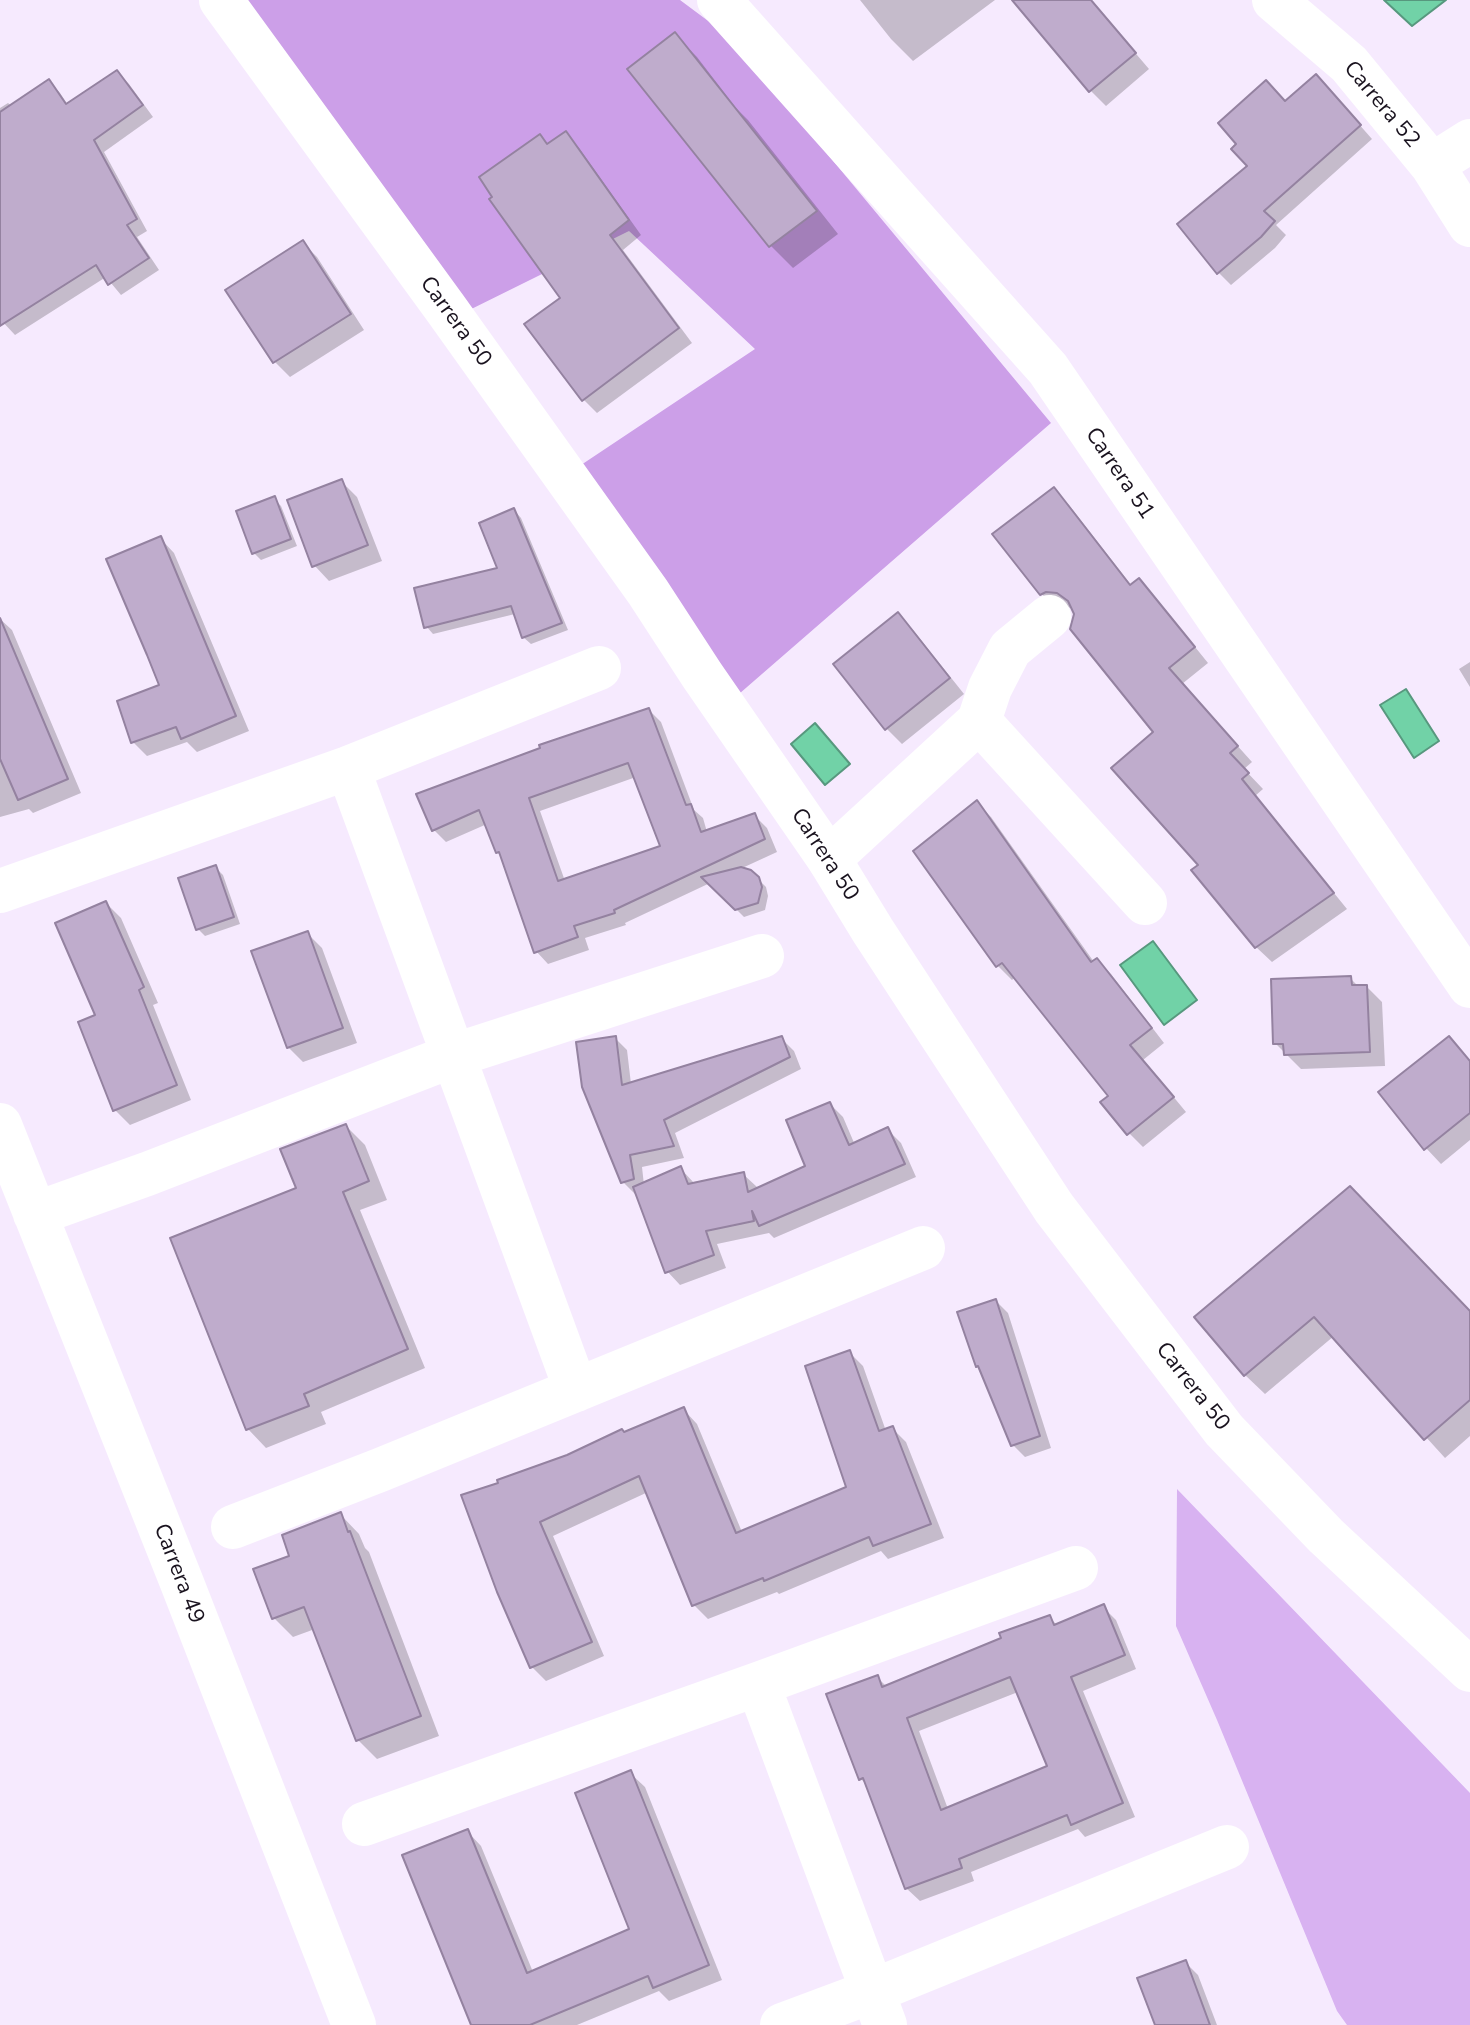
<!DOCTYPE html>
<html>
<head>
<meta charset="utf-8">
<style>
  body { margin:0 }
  canvas { display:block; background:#f6eafe }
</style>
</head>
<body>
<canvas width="1470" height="2025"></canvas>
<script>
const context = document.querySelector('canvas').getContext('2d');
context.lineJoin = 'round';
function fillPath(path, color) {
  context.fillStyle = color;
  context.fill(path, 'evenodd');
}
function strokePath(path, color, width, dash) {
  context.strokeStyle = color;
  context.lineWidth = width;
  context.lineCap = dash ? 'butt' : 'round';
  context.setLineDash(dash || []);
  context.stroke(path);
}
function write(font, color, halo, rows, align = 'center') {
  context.font = font + ' "Nunito Sans",sans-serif';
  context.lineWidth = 6;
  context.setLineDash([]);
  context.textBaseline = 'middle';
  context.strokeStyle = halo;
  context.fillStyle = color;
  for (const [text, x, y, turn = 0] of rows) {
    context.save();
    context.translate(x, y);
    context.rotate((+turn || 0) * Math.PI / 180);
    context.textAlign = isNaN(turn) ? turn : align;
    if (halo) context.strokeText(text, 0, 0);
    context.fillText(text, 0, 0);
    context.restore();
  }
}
fillPath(new Path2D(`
  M1177 1489 1470 1793V2025H1347L1337 2011 1217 1720 1176 1626Z`), '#d8b2f1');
fillPath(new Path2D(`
  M205 0H680L731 38 1051 423 724 707 566 475 755 349 629 231 435 327Z`), '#cc9fe8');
const water = new Path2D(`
  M1384 0H1446L1412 26Z
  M1406 689 1439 741 1414 758 1380 705Z
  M815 723 850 764 825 785 791 744Z
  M1153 941 1197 1000 1164 1025 1120 965Z`);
fillPath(water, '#71d2a7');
strokePath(water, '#57987e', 2);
fillPath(new Path2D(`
  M860 0H995L913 61 891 39Z
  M1065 0H1090L1149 69 1106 106 1091 91 1035 25Z
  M675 35 697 57 736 108 748 120 838 234 793 268 771 246 630 69Z
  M117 72 129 84 153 117 104 152 147 231 137 237 159 270 121 295 106 277 15 335 0 319V108L8 103 12 106 49 81 60 93 68 105Z
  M1328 89 1372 139 1276 225 1286 235 1275 248 1231 285 1218 272 1250 167Z
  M565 134 579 148 641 235 623 250 692 343 597 413 583 399 563 298 540 136 549 145Z
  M302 242 317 257 364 330 290 377 275 362 228 290Z
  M342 482 357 497 382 561 329 581 314 565Z
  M1053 490 1069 505 1132 586 1139 581 1154 596 1208 663 1182 684 1252 762 1244 769 1263 789 1255 796 1347 909 1272 962 1256 947 1200 865 1156 732 1073 608 1062 607 1056 609 1041 593Z
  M274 499 281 506 297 546 261 560 254 553Z
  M514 510 521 518 568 630 531 644 523 637 515 614 433 634 426 626 500 569Z
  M160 538 174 553 249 731 197 752 187 742 147 756 133 742 161 686Z
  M898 615 913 630 964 694 902 744 887 729 836 664Z
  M0 619 12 630 81 793 33 813 29 809 0 817Z
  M1470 662V687L1459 669Z
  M649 710 661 722 694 810 703 818 707 832 754 815 767 828 777 852 740 869 750 871 766 887 768 896 765 910 744 917 710 883 625 923 626 925 585 938 589 950 548 964 536 951 502 856 498 852 487 824 446 842 434 830ZM636 777 663 847 565 881 540 811Z
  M977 803 991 817 1094 962 1097 960 1111 974 1164 1043 1143 1060 1186 1112 1143 1147 1129 1133 1110 1097 1015 977 1012 980 998 966Z
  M216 868 223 875 240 924 205 936 197 928Z
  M106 903 121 918 158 1003 153 1005 191 1100 130 1125 115 1110 98 1016Z
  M307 933 322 948 357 1043 303 1062 288 1047Z
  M1350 978 1359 987H1367L1382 1002 1385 1066 1301 1069 1275 1043Z
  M615 1038 627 1050 631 1084 782 1039 794 1051 801 1069 675 1133 684 1158 642 1167 644 1185 681 1169 695 1184 743 1174 757 1187V1190L808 1167 830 1104 843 1117 855 1145 887 1129 901 1143 916 1177 774 1238 769 1233 717 1244 726 1268 680 1285 667 1271 637 1193 635 1194 623 1182Z
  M1470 1061V1140L1441 1164 1426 1148Z
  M346 1126 365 1145 387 1200 360 1210 425 1368 321 1412 326 1424 266 1448 248 1429 299 1189Z
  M1350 1188 1470 1313V1436L1445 1458 1334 1336 1265 1394 1245 1375Z
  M996 1301 1008 1313 1051 1448 1025 1457 1013 1445 982 1370Z
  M849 1352 863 1366 886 1431 892 1428 906 1442 944 1538 888 1559 881 1551 779 1594 777 1592 708 1619 694 1605 648 1492 553 1536 604 1656 546 1681 532 1667 500 1484 684 1410 697 1424 742 1532 849 1488Z
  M340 1514 359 1534 365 1548 369 1552 439 1736 377 1759 358 1740 315 1629 293 1637 274 1618 291 1557Z
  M1103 1607 1116 1620 1136 1669 1083 1691 1135 1817 1085 1837 1078 1829 971 1872 974 1881 920 1901 906 1888 867 1785 861 1779 877 1677 887 1687 1050 1618 1058 1626ZM1018 1692 1049 1767 948 1809 919 1731Z
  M630 1773 645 1787 722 1980 669 2001 659 1991 577 2025H473L467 1831 481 1846 533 1972 631 1930Z
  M1185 1962 1198 1975 1217 2025H1157Z`), '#0003');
const building = new Path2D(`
  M1012 0H1091L1136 53 1089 92Z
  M675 32 817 211 769 247 627 69Z
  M117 70 143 105 94 140 137 219 127 225 149 258 108 285 96 265 0 326V112L49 79 66 104Z
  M1316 74 1361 125 1264 211 1275 221 1261 237 1217 274 1177 224 1247 166 1231 149 1236 144 1218 123 1266 80 1285 101Z
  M566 131 629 220 610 235 679 328 582 401 524 324 560 298 489 199 492 197 479 177 540 134 547 144Z
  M303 240 351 314 273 363 225 290Z
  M342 479 368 545 312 567 287 500Z
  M1054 487 1130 585 1139 578 1195 647 1169 668 1238 746 1230 753 1249 773 1242 779 1334 893 1255 948 1191 870 1198 865 1111 768 1153 732 1070 629 1074 614 1068 601 1057 593 1046 592 1040 595 992 534Z
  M275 496 291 539 252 554 236 511Z
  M514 508 562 623 522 638 511 606 424 628 414 588 497 568 479 523Z
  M161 536 236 716 181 739 176 727 131 743 117 701 159 685 147 655 106 559Z
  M898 612 950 678 885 730 833 664Z
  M0 618 68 779 18 800 0 759Z
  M649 708 686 805 691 804 701 832 755 813 765 839 614 910 615 913 574 926 578 937 534 953 499 852 496 853 479 810 432 831 416 794 540 748 539 745ZM628 763 660 846 558 881 529 798Z
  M977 800 1091 962 1097 958 1152 1028 1130 1045 1174 1097 1127 1135 1100 1102 1108 1096 1002 963 996 967 913 851Z
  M216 865 234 917 196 930 178 878Z
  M741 867 751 870 759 877 762 887 758 903 735 910 701 877Z
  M106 901 144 987 139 990 177 1085 113 1111 78 1022 95 1015 55 923Z
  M308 931 343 1028 287 1048 251 951Z
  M1351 976 1352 985H1367L1370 1052 1284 1055 1283 1044H1273L1271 979Z
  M616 1036 622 1085 782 1036 790 1057 664 1120 674 1146 630 1155 634 1179 621 1183 582 1087 576 1042Z
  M1449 1036 1470 1061V1113L1424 1150 1378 1092Z
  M830 1102 849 1145 888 1127 905 1164 759 1226 752 1211 754 1221 706 1231 714 1255 665 1273 633 1187 681 1166 688 1184 744 1172 748 1192 805 1166 786 1120Z
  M346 1124 369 1181 343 1192 408 1349 304 1394 309 1406 246 1430 170 1238 296 1188 280 1149Z
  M1350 1186 1470 1311V1400L1424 1440 1314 1317 1244 1376 1194 1317Z
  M996 1299 1040 1436 1011 1446 978 1366 976 1367 957 1312Z
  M850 1350 879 1431 893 1426 931 1524 873 1546 869 1537 764 1581 763 1578 692 1606 639 1476 540 1522 592 1642 530 1668 497 1592 461 1495 498 1483 497 1480 567 1455 622 1429 624 1432 684 1407 736 1533 846 1487 805 1366Z
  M341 1512 348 1532 350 1531 421 1716 356 1741 304 1607 272 1619 253 1569 289 1556 282 1535Z
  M1104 1604 1125 1655 1071 1677 1123 1803 1071 1825 1067 1815 959 1859 962 1868 905 1889 863 1778 859 1780 826 1694 878 1675 882 1687 1001 1638 999 1633 1050 1615 1054 1625ZM1010 1677 1047 1766 941 1810 907 1718Z
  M631 1770 709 1965 653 1988 648 1976 530 2025H471L402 1855 468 1829 527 1973 629 1929 575 1793Z
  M1186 1960 1210 2025H1155L1137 1978Z`);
fillPath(building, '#bfaccc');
strokePath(building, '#9482a0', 2);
strokePath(new Path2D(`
  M719 0 1048 369 1470 986
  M1274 0 1349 64 1432 165 1470 225
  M1432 165 1470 141
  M979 721 1145 903
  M348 768 576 1390
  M829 859 979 721 990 688 1010 649 1049 617
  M0 891 348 768 599 668
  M0 1125 182 1583 354 2025
  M35 1214 147 1174 452 1056 762 956
  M233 1527 380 1470 923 1248
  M758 1684 885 2025
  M364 1824 758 1684 1076 1568
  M782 2025 873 1991 1227 1847`), '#fff', 44);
strokePath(new Path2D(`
  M221 0 446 309 648 592 702 675 829 859 873 931 1054 1208 1224 1430 1326 1536 1470 1670`), '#fff', 44);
write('22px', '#19121e', '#fff', [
  ["Carrera 52",1381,105,50],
  ["Carrera 50",455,322,54],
  ["Carrera 51",1119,474,56],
  ["Carrera 50",824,855,57],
  ["Carrera 50",1192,1387,52],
  ["Carrera 49",178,1574,69]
]);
</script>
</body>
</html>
